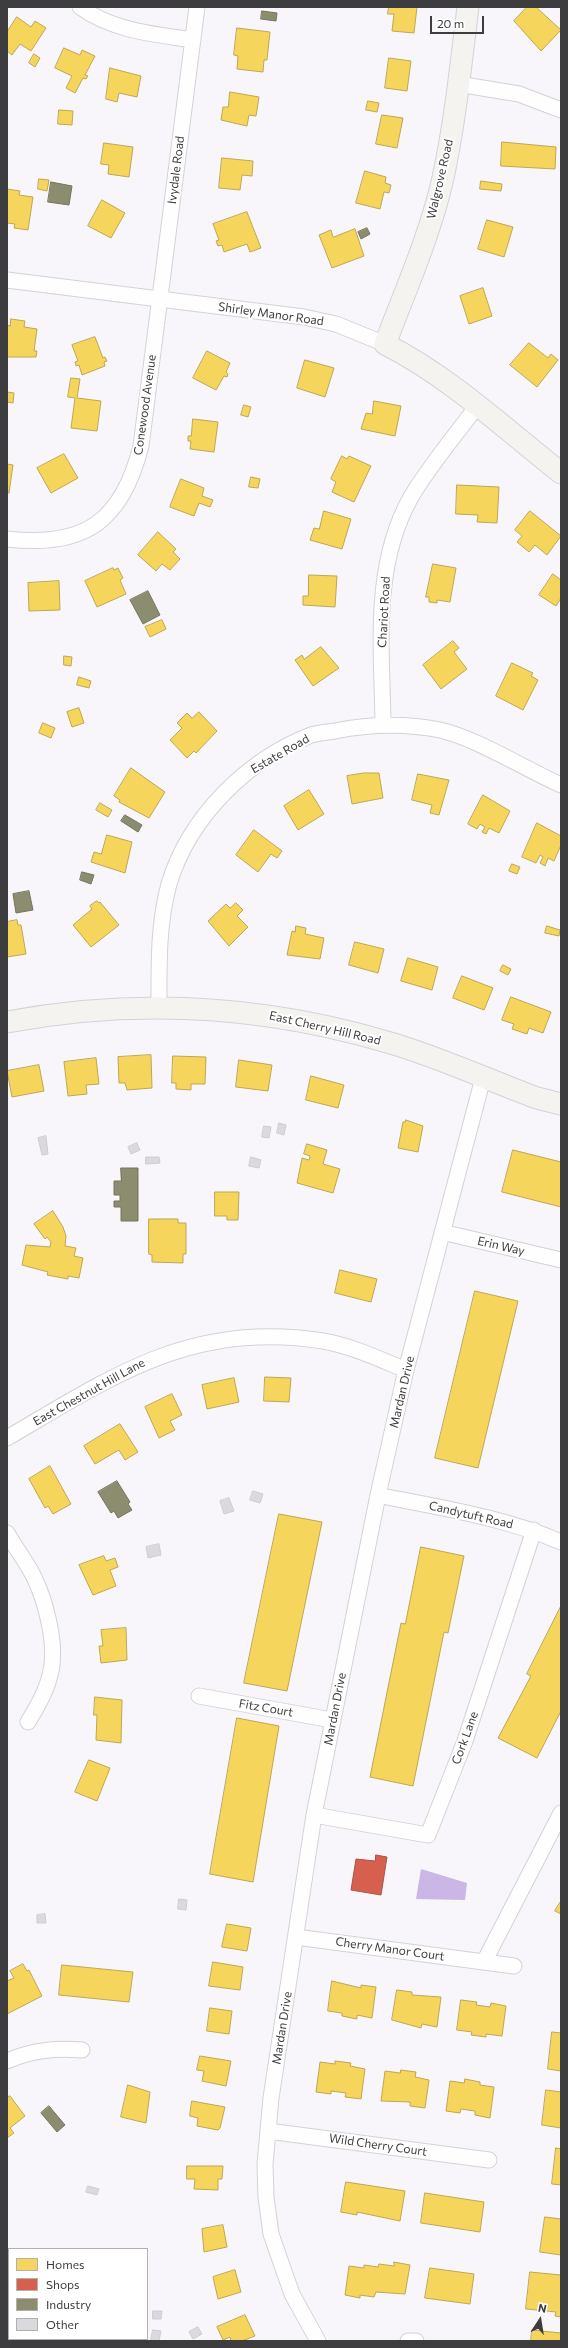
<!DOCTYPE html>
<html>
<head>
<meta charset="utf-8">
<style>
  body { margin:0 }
  #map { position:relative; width:568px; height:2348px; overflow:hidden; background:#f8f6fb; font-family:Commissioner,sans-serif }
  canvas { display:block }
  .frame { position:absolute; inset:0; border:8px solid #3d3c3f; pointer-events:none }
  .legend { position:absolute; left:8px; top:2248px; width:140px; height:92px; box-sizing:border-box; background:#fff; border:1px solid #b1b1b2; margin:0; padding:5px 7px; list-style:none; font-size:12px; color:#3d3c3f }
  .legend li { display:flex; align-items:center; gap:8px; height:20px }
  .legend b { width:20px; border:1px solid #b1b1b2 }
  .north { position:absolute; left:520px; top:2300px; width:40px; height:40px; -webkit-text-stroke:3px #fff; paint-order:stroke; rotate:12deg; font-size:11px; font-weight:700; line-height:16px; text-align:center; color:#3d3c3f }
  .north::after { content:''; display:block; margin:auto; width:14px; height:18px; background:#3d3c3f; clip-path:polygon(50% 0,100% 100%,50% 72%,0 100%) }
  .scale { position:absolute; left:430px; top:16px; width:54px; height:18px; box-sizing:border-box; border:2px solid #3d3c3f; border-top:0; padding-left:5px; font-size:12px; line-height:14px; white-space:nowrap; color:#3d3c3f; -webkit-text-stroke:3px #fff; paint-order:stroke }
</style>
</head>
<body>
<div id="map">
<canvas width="568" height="2348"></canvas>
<div class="frame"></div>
<ul class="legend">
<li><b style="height:11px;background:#f6d55c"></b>Homes</li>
<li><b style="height:11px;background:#d6604d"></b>Shops</li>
<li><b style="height:11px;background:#8c8c6e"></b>Industry</li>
<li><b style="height:11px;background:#dad9dd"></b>Other</li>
</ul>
<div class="north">N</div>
<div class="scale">20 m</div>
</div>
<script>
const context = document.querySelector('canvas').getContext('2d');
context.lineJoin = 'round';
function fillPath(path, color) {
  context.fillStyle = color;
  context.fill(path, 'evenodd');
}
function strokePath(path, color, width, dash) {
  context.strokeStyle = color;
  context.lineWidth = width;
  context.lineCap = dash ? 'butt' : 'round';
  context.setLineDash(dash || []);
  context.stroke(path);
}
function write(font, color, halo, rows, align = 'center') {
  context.font = font + ' Commissioner,sans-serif';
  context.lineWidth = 4;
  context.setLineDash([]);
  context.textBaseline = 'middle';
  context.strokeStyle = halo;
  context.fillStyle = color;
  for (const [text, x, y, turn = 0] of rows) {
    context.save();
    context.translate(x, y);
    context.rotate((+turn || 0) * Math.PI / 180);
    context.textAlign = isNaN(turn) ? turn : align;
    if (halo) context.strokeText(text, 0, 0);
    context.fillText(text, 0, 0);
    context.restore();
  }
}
fillPath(new Path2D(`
  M421 1869 467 1883 465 1900 416 1899Z`), '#cab7e5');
const homes = new Path2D(`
  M389 7H417L414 33 392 31 394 14H388Z
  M527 7H536L561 30 541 51 514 21Z
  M17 17 31 27 35 21 46 28 31 51 20 44 12 55 7 51V32Z
  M237 28 270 32 267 60H264L263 72 237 69 238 56 234 55Z
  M64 48 80 55 82 50 95 56 85 75 88 76 86 79 83 78 75 93 66 88 72 76 55 68Z
  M34 54 40 58 35 67 29 63Z
  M389 58 411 61 407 91 385 88Z
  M110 68 141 76 137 97 119 93 117 102 106 99Z
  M230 92 259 97 256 116 249 115 247 126 221 120 223 107H228Z
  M368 101 379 103 377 112 366 110Z
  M59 110 73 111 72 125 58 124Z
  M382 115 403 118 397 148 376 144Z
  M502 142 556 147 555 169 501 166Z
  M104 143 133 147 129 177 108 174 109 165 101 164Z
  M222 158 253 161 252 176 242 175 240 190 219 188Z
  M365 171 386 177 385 183 391 185 389 193 384 192 380 209 356 203Z
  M39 179 49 180 47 191 38 189Z
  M481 181 502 184 501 191 480 189Z
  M7 189 20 191 19 195 33 197 28 230 14 228 15 224 7 223Z
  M102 200 125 213 111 238 88 226Z
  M247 212 261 248 250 252 247 244 224 252 222 245 218 246 216 241 219 240 213 224Z
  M487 220 513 227 504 257 478 249Z
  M355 229 364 256 332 268 319 235 331 230 333 237Z
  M483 288 492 316 469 324 460 296Z
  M11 319 25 321 24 327 37 329 34 351H37L36 357H7V325L10 326Z
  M95 337 103 358 105 357 107 361 104 362 105 366 82 375 79 365 76 366 75 362 78 361 72 345Z
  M529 343 548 358 551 354 558 360 537 387 510 365Z
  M207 351 230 363 226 372 228 374 227 377 224 376 216 390 193 378Z
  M305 360 334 368 325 397 297 388Z
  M71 378 80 379 77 398 101 401 97 431 71 428 75 398 68 397Z
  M7 392 14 393 13 403 7 402Z
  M374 401 401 406 395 436 361 429 366 413 372 414Z
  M244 405 251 407 248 417 241 415Z
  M193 419 218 422 214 452 190 449 191 441H188V436H191Z
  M64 454 78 478 51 493 37 468Z
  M342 456 347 459 349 456 371 466 354 502 332 492 336 482 331 479Z
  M7 464 13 465 9 493H7Z
  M251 477 260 479 258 488 249 487Z
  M181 479 204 488 202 496 213 500 210 507 199 503 194 516 170 507Z
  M457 485 499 487 497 523 477 522 478 515 456 514Z
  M324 511 351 519 342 549 310 540 314 528 319 529Z
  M530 511 561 536 547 555 535 545 529 552 517 542 522 536 515 530Z
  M158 532 176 549 173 552 180 559 170 570 162 564 156 571 138 555Z
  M433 564 456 568 450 602 437 600V603L429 602V597H426Z
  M113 568 114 570 118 568 123 578 120 580 126 594 97 607 85 581Z
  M553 574 561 580V598L556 606 539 595Z
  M309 575 337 576 335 607 303 605V596H308Z
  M59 581 60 610 29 611 28 583Z
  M162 620 166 629 150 637 145 627Z
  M453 641 459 648 454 652 467 669 441 689 423 665Z
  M321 647 339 668 313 686 295 660 302 655 304 659Z
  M64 656 72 657 71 666 64 665Z
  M512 663 533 673 531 676 538 680 523 710 496 696Z
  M79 677 91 681 89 688 77 685Z
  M79 708 84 723 72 727 67 712Z
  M199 712 217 731 196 753 194 751 187 758 170 740 182 728 177 723 187 713 192 718Z
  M43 723 55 728 51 738 39 733Z
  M131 768 165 792 149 818 119 802 120 800 114 796Z
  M364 773H379L383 798 352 804 347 776Z
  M418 774 449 780 439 815 430 813 432 805 412 800Z
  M309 790 324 814 298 830 284 806Z
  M483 795 510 811 499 833 489 828 486 834 482 832 485 827 480 824 477 829 468 824Z
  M100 803 112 810 108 817 96 810Z
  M537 823 561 836V845L554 861 548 858 545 866 540 863 543 857 540 855 536 863 522 857Z
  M254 830 282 851 277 858 271 854 258 872 236 855Z
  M107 835 132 842 125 873 91 862 94 852 101 854Z
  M512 864 520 867 517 874 509 871Z
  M97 901 99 903 100 902 119 925 91 947 73 925 92 909 90 906Z
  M236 903 243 910 237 916 248 927 229 946 208 921 226 904 230 908Z
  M17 920 18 925H21L26 954 7 957V922Z
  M296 926 306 928 305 934 324 938 320 959 287 955 292 931 295 932Z
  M547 926 560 930 559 936 545 933Z
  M355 942 384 949 378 973 349 965Z
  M408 958 438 967 432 990 401 981Z
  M503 965 511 969 508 975 500 971Z
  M462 976 493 988 484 1010 453 998Z
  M511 997 551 1012 543 1033 529 1028 527 1034 512 1029 514 1024 502 1020Z
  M151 1055 152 1088 127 1090 125 1083H119L118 1057Z
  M173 1056 206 1057 205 1084H191V1090L176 1089V1083H172Z
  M96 1058 99 1084 86 1085 87 1094 68 1096 64 1062Z
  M239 1060 272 1065 268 1091 236 1087Z
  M39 1065 44 1091 12 1097 7 1071Z
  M311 1076 344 1085 338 1108 306 1100Z
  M406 1120 423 1126 418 1152 398 1148 403 1122H405Z
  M307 1144 327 1150 323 1164 340 1169 333 1193 297 1183 302 1158 309 1160 310 1156 304 1154Z
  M513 1150 561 1162V1207L502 1192Z
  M215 1192H239L238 1220H227V1216H215Z
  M53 1211 63 1227 66 1236 65 1246 76 1248 74 1256 83 1258 79 1278 68 1276V1279L47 1275 48 1272 22 1265 26 1245 50 1247 51 1242 47 1237 45 1239 34 1224Z
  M149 1219H178V1223H186V1254H183V1263L152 1262V1255L149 1254Z
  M340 1270 377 1279 371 1302 335 1293Z
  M475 1291 518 1301 478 1468 435 1458Z
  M265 1377 291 1378 289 1402 264 1401Z
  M234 1378 239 1402 207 1409 202 1385Z
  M172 1394 182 1415 170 1421 175 1430 159 1438 145 1407Z
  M120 1424 138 1452 125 1460 119 1450 95 1464 84 1446Z
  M50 1466 71 1504 53 1514 48 1506 45 1508 29 1479Z
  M279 1514 322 1522 287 1691 244 1683Z
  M421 1547 464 1556 448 1633 444 1632 413 1786 370 1777 401 1623 405 1624Z
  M104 1556 106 1561 115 1558 118 1567 110 1570 116 1586 93 1595 79 1565Z
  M561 1606V1711L537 1758 498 1738 531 1676 527 1674Z
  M126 1628 127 1660 101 1663 99 1646H103L101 1630Z
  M95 1697 122 1700 121 1743 96 1740 97 1715H94Z
  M237 1718 279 1726 253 1882 210 1874Z
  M89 1760 110 1768 97 1801 75 1792Z
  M561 1901V1914L555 1911Z
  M227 1924 251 1928 247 1951 222 1947Z
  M213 1962 243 1967 240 1990 209 1986Z
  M23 1964 27 1971 29 1970 42 1996 7 2014V1981L14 1978 10 1971Z
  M62 1965 133 1972 129 2002 59 1995Z
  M332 1981 361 1988V1985L376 1987 372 2018 357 2015V2019L342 2016V2013L328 2011Z
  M397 1990 412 1992V1995L441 1997 437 2027 422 2024 421 2028 392 2020Z
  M461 2000 477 2002 476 2005 490 2007 491 2003 506 2006 502 2036 486 2034V2037L471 2035 472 2032 457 2030Z
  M210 2008 232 2011 229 2034 207 2031Z
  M552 2032 561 2033V2071L548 2069Z
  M200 2056 231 2061 226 2086 202 2081 204 2071 197 2070Z
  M335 2061 351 2063 350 2066 365 2069 361 2099 345 2097 346 2093 331 2091V2094L316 2092 320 2062 335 2064Z
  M401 2070 416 2072 415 2077 429 2080 425 2108 410 2106V2102L381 2101 385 2071 400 2073Z
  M465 2079 480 2082V2085L494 2087 490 2118 475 2115V2111L461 2109 460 2113 446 2111 450 2081 464 2083Z
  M128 2085 150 2092 146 2123 121 2117Z
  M546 2090 561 2092V2128L542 2125Z
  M10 2096 25 2116 10 2128 14 2133 7 2138V2098Z
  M192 2101 225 2107 220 2128 218 2130 197 2126 198 2118 190 2116Z
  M556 2148 561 2149V2185L552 2184Z
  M187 2166H223L222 2179H218V2190L194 2189 195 2179H187Z
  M346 2182 405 2191 400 2221 357 2212V2215L341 2212Z
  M425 2193 484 2202 480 2232 421 2223Z
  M545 2217 561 2219V2255L540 2252Z
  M223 2225 227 2247 204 2252 202 2229Z
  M394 2262 410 2265 405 2294 376 2292 374 2297 360 2295V2298L345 2295 349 2266 364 2268V2265L378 2267 379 2264 394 2266Z
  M430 2268 474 2274 470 2304 425 2298Z
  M235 2270 241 2292 218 2299 213 2277Z
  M530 2272 561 2275V2317L555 2316 556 2312 526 2309Z
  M7 2310 9 2311V2339H14L13 2341 9 2339 7 2341Z
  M245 2315 255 2336 242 2341H231L230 2337 223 2340 217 2327Z
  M532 2330 561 2333V2341H531Z
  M21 2339H38L37 2341Z`);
fillPath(homes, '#f6d55c');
strokePath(homes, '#bea753', 1);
const shops = new Path2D(`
  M376 1855 387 1857 381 1895 351 1890 356 1859 375 1861Z`);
fillPath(shops, '#d6604d');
strokePath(shops, '#a85549', 1);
const industry = new Path2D(`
  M262 11 277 13 276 21 261 19Z
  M51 182 72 186 69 205 48 202Z
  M367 228 370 234 361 239 358 232Z
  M148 591 160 615 143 624 130 600Z
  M125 815 142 825 138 832 121 821Z
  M82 872 94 875 91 884 80 880Z
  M29 891 33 910 16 913 13 894Z
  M121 1168H138V1221H121V1207H114V1201H120V1195H114V1181H121Z
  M117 1481 130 1502 128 1504 132 1510 118 1518 114 1511 111 1513 98 1492Z
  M49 2106 65 2125 57 2132 41 2113Z`);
fillPath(industry, '#8c8c6e');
strokePath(industry, '#747460', 1);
const building = new Path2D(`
  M279 1123 286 1125 284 1135 277 1133Z
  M264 1126 271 1127 269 1138 262 1137Z
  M46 1136 48 1154 42 1155 38 1138Z
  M137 1143 140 1150 131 1154 128 1147Z
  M146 1157H159L160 1163 146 1164Z
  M251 1157 261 1160 259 1168 249 1166Z
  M253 1491 263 1494 260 1503 250 1500Z
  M229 1498 234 1511 224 1514 220 1501Z
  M159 1544 161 1555 148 1558 146 1547Z
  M179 1899 187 1900 186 1910 178 1909Z
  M45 1914 46 1923H37V1915Z
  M88 2186 99 2189 97 2195 86 2192Z
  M153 2311H162L161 2319H153Z
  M198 2327 202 2334 193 2339 189 2332Z
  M153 2330 161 2331 159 2341 151 2340Z`);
fillPath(building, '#dad9dd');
strokePath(building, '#ceccd0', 1);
const street = new Path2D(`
  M80 7C113 31 154 34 193 40
  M458 84 519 94 561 110
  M7 280 304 317 336 324 385 344
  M7 539C85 548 122 521 141 446L197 7
  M383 724C382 648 372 566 411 497 430 465 455 436 477 406
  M159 1006C159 965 158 924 169 884 189 817 247 760 311 735 318 733 327 732 335 731 370 724 404 723 440 730 476 738 525 769 561 785
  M442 1232 561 1260
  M7 1438C113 1376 193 1320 323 1341 352 1346 379 1359 406 1370
  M378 1495C440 1508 503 1517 561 1542
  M7 1533C15 1547 25 1560 33 1575 46 1601 58 1647 50 1675 46 1692 37 1707 28 1722
  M199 1696 332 1720
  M314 1815 428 1835 465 1741 534 1530
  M296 1937 514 1966
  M484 1962 561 1813
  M7 2061C32 2050 55 2048 82 2050
  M268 2131 489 2160
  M318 2341 292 2294 271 2234 266 2197 265 2164 271 2098 314 1815 378 1495 406 1370 483 1078
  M408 2341H416`);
const secondary = new Path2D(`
  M468 7C461 64 455 122 443 178 430 235 406 289 385 344 450 377 504 428 561 473
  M7 1022C135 998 262 1005 387 1042 437 1056 488 1080 537 1098L561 1104`);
strokePath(street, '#d3d2d6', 17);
strokePath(secondary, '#d3d2d6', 23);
strokePath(street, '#fefefe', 15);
strokePath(secondary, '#f5f3f0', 21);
write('12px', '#3d3c3f', '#fff', [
  ["Ivydale Road",176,170,-83],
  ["Walgrove Road",440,179,-77],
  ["Shirley Manor Road",271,314,8],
  ["Conewood Avenue",145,405,-82],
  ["Chariot Road",384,612,-87],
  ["Estate Road",280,754,-30],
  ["East Cherry Hill Road",325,1028,13],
  ["Erin Way",501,1246,13],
  ["East Chestnut Hill Lane",89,1392,-29],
  ["Mardan Drive",402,1392,-77],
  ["Candytuft Road",471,1515,13],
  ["Fitz Court",266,1708,10],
  ["Mardan Drive",335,1709,-79],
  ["Cork Lane",465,1738,-70],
  ["Cherry Manor Court",390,1949,8],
  ["Mardan Drive",282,2028,-81],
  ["Wild Cherry Court",378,2145,8]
]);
</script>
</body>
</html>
